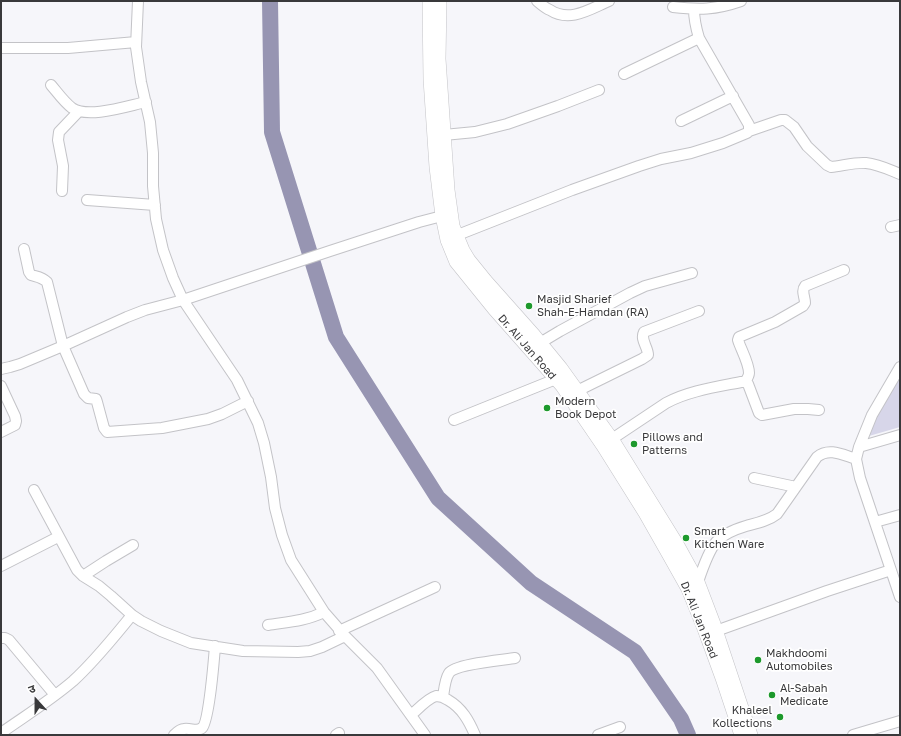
<!DOCTYPE html>
<html>
<head>
<meta charset="utf-8">
<style>
  body { margin:0 }
  #map { position:relative; width:901px; height:736px; overflow:hidden; background:#f6f6fa; font-family:"Golos Text","Noto Sans Devanagari",sans-serif }
  canvas { display:block }
  .frame { position:absolute; inset:0; border:2px solid #39393b; pointer-events:none }
  .north { position:absolute; left:16px; top:680px; width:40px; height:40px; -webkit-text-stroke:3px #fff; paint-order:stroke; rotate:339deg; font-size:11px; font-weight:700; line-height:16px; text-align:center; color:#39393b }
  .north::after { content:''; display:block; margin:auto; width:14px; height:18px; background:#39393b; clip-path:polygon(50% 0,100% 100%,50% 72%,0 100%) }
</style>
</head>
<body>
<div id="map">
<canvas width="901" height="736"></canvas>
<div class="frame"></div>
<div class="north">उ</div>
</div>
<script>
const context = document.querySelector('canvas').getContext('2d');
context.lineJoin = 'round';
function fillPath(path, color) {
  context.fillStyle = color;
  context.fill(path, 'evenodd');
}
function strokePath(path, color, width, dash) {
  context.strokeStyle = color;
  context.lineWidth = width;
  context.lineCap = dash ? 'butt' : 'round';
  context.setLineDash(dash || []);
  context.stroke(path);
}
function write(font, color, halo, rows, align = 'center') {
  context.font = font + ' "Golos Text",sans-serif';
  context.lineWidth = 3.5;
  context.setLineDash([]);
  context.textBaseline = 'middle';
  context.strokeStyle = halo;
  context.fillStyle = color;
  for (const [text, x, y, turn = 0] of rows) {
    context.save();
    context.translate(x, y);
    context.rotate((+turn || 0) * Math.PI / 180);
    context.textAlign = isNaN(turn) ? turn : align;
    if (halo) context.strokeText(text, 0, 0);
    context.fillText(text, 0, 0);
    context.restore();
  }
}
fillPath(new Path2D(`
  M900 373V427L869 436 866 435Z`), '#d7d6e9');
strokePath(new Path2D(`
  M270 1 272 132 336 337 438 498 531 583 635 652 681 719 688 735`), '#9795b2', 16);
const minor = new Path2D(`
  M138 1 136 47 141 82 150 122 153 153V186L156 219 163 250 173 278 183 300 237 380 258 423 264 443 271 477 275 508 282 535 291 560 324 612 345 636 377 668 425 735
  M537 1C541 4 545 8 550 10 570 23 590 9 609 1
  M673 7C699 10 715 10 741 1
  M1 48H68L136 42
  M624 74 699 38
  M51 85C57 92 64 102 72 108 88 119 127 106 146 102
  M681 121 733 96
  M749 131 781 120H785L794 127 807 146 827 165 831 167C842 166 855 162 866 163 878 164 890 170 900 174
  M444 135 475 132 507 124 558 106 599 90
  M62 191 63 166 58 140 59 132 79 111
  M87 200 155 205
  M891 227 900 225
  M450 238 572 190 639 166 661 159 691 153 723 143 747 133 749 131V125L699 38C696 28 694 20 694 9
  M24 249 29 272 31 275C38 277 42 277 47 282L63 346 84 394 88 398 96 399 97 402 104 428 107 432 162 428 208 419 222 414 248 401
  M540 343 560 331 630 293 645 286 692 273
  M900 367 872 415 859 447 856 459 860 478 900 597
  M1 369 10 367 20 364 63 346 127 317 145 310 183 300 330 251 419 222 442 216
  M745 382C747 379 749 376 749 373 749 364 742 351 739 343L738 340 739 337 775 322 803 306 805 303C805 297 801 291 805 286L844 270
  M1 386 15 416 16 421 15 425 1 432
  M577 391 642 359 648 355C648 347 640 340 644 332L699 311
  M454 420 556 379
  M612 439 666 403C688 391 716 387 741 382H745L748 384 759 413 762 415 794 409H808L819 410
  M859 447 900 435
  M754 478 796 487
  M34 490 77 570 83 576 99 586 111 596 132 615 141 621 161 631 191 643 243 651 298 652 310 651 322 647 345 636
  M875 522 900 515
  M1 566 58 537
  M83 576 106 561 133 545
  M698 582C702 570 708 552 716 542 723 534 736 529 746 526 757 523 768 521 777 514L817 457C829 447 843 455 856 459
  M268 625C287 622 306 621 324 612
  M339 631 435 587
  M716 631 827 591 891 570
  M1 638H5L9 640 55 695
  M443 697C444 690 445 679 449 673 455 664 503 660 515 658
  M411 715C417 710 428 698 436 696 441 696 445 698 448 700 462 708 469 721 475 735
  M1 733C25 716 51 700 73 681 95 661 113 638 132 615
  M174 735C177 732 180 729 184 729 191 728 197 732 202 728 209 722 214 659 215 646
  M336 735 339 733
  M598 735 620 727
  M853 735 900 721`);
const major = new Path2D(`
  M429 1 430 79 436 167 442 216 447 240 456 262 494 309 562 386 603 446 645 513 670 557 688 589 703 626 722 678 741 735
  M440 1 439 59 448 190 453 226 463 250 469 260 486 281 534 335 561 368 612 439 677 544 698 582 714 624 751 735`);
strokePath(minor, '#c3c3c7', 12);
strokePath(major, '#c3c3c7', 14);
strokePath(minor, '#fff', 10);
strokePath(major, '#fff', 13);
for (const [x, y, r, color] of [
  [529,306,4,"#1d992c"],
  [547,408,4,"#1d992c"],
  [634,444,4,"#1d992c"],
  [686,538,4,"#1d992c"],
  [758,660,4,"#1d992c"],
  [772,695,4,"#1d992c"],
  [780,717,4,"#1d992c"]
]) {
  const dot = new Path2D();
  dot.arc(x, y, r, 0, 2 * Math.PI);
  context.fillStyle = color;
  context.fill(dot);
  strokePath(dot, '#fff', 1.5);
}
write('11px', '#39393b', '#fff', [
  ["Masjid Sharief",537,300],
  ["Shah-E-Hamdan (RA)",537,313],
  ["Modern",555,402],
  ["Book Depot",555,415],
  ["Pillows and",642,438],
  ["Patterns",642,451],
  ["Smart",694,532],
  ["Kitchen Ware",694,545],
  ["Makhdoomi",766,654],
  ["Automobiles",766,667],
  ["Al-Sabah",780,689],
  ["Medicate",780,702],
  ["Khaleel",772,711,"right"],
  ["Kollections",772,724,"right"]
], 'left');
write('11px', '#39393b', '#fff', [
  ["Dr. Ali Jan Road",527,347,49],
  ["Dr. Ali Jan Road",699,620,68]
]);
</script>
</body>
</html>
